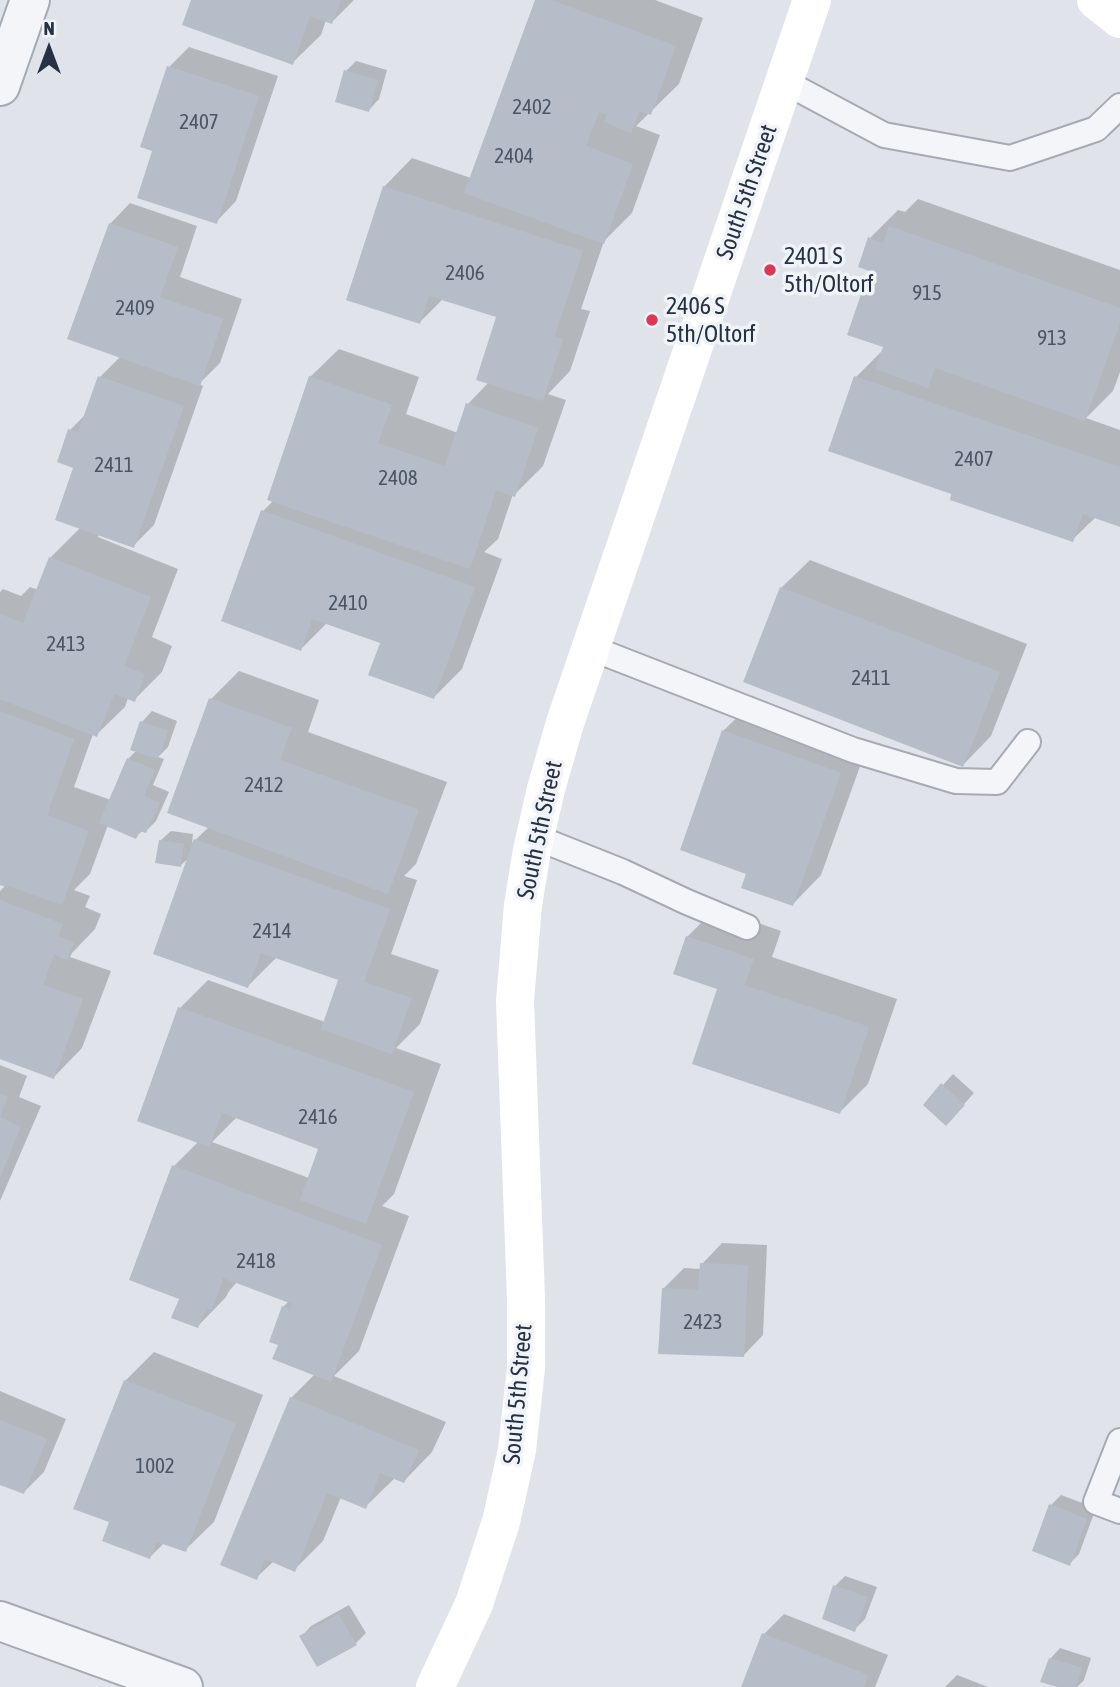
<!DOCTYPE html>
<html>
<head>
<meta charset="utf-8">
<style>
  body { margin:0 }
  #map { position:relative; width:1120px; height:1687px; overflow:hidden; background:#e0e4ea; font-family:"Asap Condensed",sans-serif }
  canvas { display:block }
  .north { position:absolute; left:14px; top:14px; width:70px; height:70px; -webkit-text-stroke:5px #f0f3f8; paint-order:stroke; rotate:0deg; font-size:19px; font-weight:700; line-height:28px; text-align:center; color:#263244 }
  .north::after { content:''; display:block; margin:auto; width:24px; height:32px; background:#263244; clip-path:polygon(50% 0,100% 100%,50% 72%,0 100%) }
</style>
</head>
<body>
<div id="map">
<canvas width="1120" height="1687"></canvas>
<div class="north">N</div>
</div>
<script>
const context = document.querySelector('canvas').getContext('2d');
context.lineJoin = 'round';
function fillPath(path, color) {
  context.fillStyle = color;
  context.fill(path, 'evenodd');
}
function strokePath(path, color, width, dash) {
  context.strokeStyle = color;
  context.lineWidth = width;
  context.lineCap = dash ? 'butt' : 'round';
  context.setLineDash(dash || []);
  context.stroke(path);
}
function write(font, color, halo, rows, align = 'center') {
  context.font = font + ' "Asap Condensed",sans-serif';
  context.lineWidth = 7;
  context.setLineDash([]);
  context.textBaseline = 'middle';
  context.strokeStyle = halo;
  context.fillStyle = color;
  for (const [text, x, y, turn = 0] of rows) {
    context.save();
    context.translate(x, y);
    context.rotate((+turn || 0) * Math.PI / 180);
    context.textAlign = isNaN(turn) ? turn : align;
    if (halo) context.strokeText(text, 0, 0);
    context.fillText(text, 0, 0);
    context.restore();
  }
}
fillPath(new Path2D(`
  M192 0H354L332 22 326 20 321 35 292 63Z
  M537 0H655L703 18 679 84 636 126 660 135 632 213 604 241 581 309 590 311 570 371 548 394 566 400 543 466 514 495 513 494 498 539 484 552 502 559 462 669 434 697 382 642 327 623 301 649 263 511 274 500 310 377 339 349 419 377 406 414 458 433 468 404 489 382 498 316 443 299 420 322 384 187 412 158 471 178Z
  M189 47 278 76 236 201 216 222 154 150 169 67Z
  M356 61 387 70 379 99 369 110 346 71Z
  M918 199 1120 270V372L1113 391 1086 418 1120 430V525L1096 517 1072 540 954 493 856 377 884 349 872 270 870 238 898 210 905 212Z
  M130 203 197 226 180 277 242 299 220 363 199 384 203 386 154 525 133 546 99 534 98 537 178 569 152 637 172 646 162 672 134 700 128 698 125 707 96 735 93 734 74 787 111 800 128 759 137 750 133 748 142 722 152 711 177 721 168 747 158 757 164 759 153 785 169 792 156 821 146 831 143 830 136 837 108 825 90 874 74 890 90 896 85 907 101 914 95 929 72 953 70 957 111 971 82 1048 54 1077 0 1057V891L5 886 0 884V699L1 698 0 697V592L3 589 21 596 30 587 38 590 51 557 81 527 76 467 70 430 87 413 100 377 121 356 110 224Z
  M810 560 1027 644 991 736 963 765 781 588Z
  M239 671 319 700 308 732 447 782 416 864 404 876 417 880 391 954 439 970 420 1024 396 1048 441 1064 394 1194 382 1206 409 1216 359 1351 334 1376 446 1422 432 1452 404 1481 394 1479 365 1507 341 1497 323 1541 294 1570 274 1561 256 1578 291 1398 315 1374 280 1344 283 1307 289 1301 237 1282 229 1291 226 1297 198 1326 181 1298 174 1166 199 1141 180 1008 208 980 325 1022 340 979 277 957 248 986 190 857 181 865 160 841 171 831 193 834 192 843 209 827 211 699ZM237 1117 320 1148 309 1178 212 1142Z
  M752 703 868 744 821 875 793 904 748 873 723 731Z
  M716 908 781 931 772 957 897 999 868 1084 840 1112 719 988 687 937Z
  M0 1065 27 1076 19 1097 41 1106 0 1201Z
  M953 1074 974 1093 956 1113 943 1085Z
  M722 1243 767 1245 763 1335 743 1356 663 1289 684 1268 701 1269 702 1264Z
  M154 1352 263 1395 214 1522 185 1550 164 1543 150 1557 112 1521 125 1381Z
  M0 1391 66 1419 44 1472 24 1492 0 1483Z
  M1061 1495 1096 1508 1079 1554 1069 1564 1051 1505Z
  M845 1576 877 1587 865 1619 855 1629 835 1586Z
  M349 1605 366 1633 355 1644 301 1637 311 1626Z
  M784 1614 888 1655 875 1687H743L764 1634Z
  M1060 1648 1091 1658 1084 1680 1077 1687H1063L1050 1659Z
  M957 1675 988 1687H945Z`), '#0003');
fillPath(new Path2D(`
  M191 0H341L332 24 310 16 293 65 182 25Z
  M535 0H551L676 46 651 115 640 111 631 133 604 122 607 115 599 112 586 146 633 164 604 244 464 193Z
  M167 66 259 96 217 224 137 198 152 151 140 147Z
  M344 70 378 80 369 112 335 102Z
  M383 186 583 251 554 337 563 339 543 401 476 380 496 317 429 296 420 324 346 300Z
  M109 223 178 247 160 297 223 319 200 386 67 339Z
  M889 226 1120 308V323L1085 421 935 368 928 388 875 369 883 347 847 335 869 271 858 267 868 237 883 243Z
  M98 376 184 406 134 548 55 520 73 468 57 462 68 429 78 432Z
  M309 376 392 405 378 443 445 466 466 403 538 428 515 497 496 490 470 569 267 500Z
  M854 376 1120 467V527L1083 514 1073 542 950 500 951 494 828 451Z
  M261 510 475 587 434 699 368 675 380 643 312 619 301 651 221 621Z
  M49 557 151 597 124 666 145 674 135 702 114 694 97 737 0 699V614L23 623Z
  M780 587 1000 672 963 767 743 682Z
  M209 698 292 728 280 760 419 810 388 894 167 813Z
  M0 711 74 739 47 815 89 831 62 905 9 886 8 888 0 885Z
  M140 721 168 731 158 759 130 750Z
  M722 730 841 773 793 906 741 888 746 874 680 850Z
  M127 758 155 770 144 796 160 803 146 833 140 831 136 839 99 823Z
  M194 839 390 909 364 982 412 998 392 1054 321 1029 338 980 261 953 248 988 153 954Z
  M159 840 184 844 181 867 155 863Z
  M0 900 63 924 58 936 74 943 67 960 54 954 43 985 83 999 54 1079 0 1059Z
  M686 936 754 959 744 985 869 1027 840 1114 692 1064 717 989 673 974Z
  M178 1007 414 1092 366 1224 300 1200 318 1149 222 1113 209 1147 137 1121Z
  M941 1083 965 1105 946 1126 923 1105Z
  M0 1093 8 1097 0 1116Z
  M0 1117 21 1127 0 1177Z
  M172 1165 382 1245 331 1382 272 1359 278 1345 269 1342 282 1306 290 1309 292 1304 223 1278 212 1310 206 1308 198 1328 171 1318 179 1299 129 1280Z
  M700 1263 748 1265 744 1357 658 1354 662 1288 698 1290Z
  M124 1380 236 1423 186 1552 157 1542 150 1559 102 1541 109 1522 73 1509Z
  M290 1397 419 1450 404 1483 380 1473 366 1509 327 1493 295 1572 265 1559 257 1580 220 1565Z
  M0 1420 47 1439 24 1494 0 1485Z
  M1049 1504 1087 1519 1070 1566 1032 1551Z
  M833 1585 868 1597 855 1632 822 1619Z
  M338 1614 357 1645 317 1667 299 1636Z
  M762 1633 868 1675 864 1687H741Z
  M1049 1658 1082 1668 1076 1687H1057L1040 1682Z`), '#b6bdc9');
const lane = new Path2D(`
  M785 82 884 135 1010 158 1096 129 1120 106
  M591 648 853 750 956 781 997 782 1028 742
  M535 837 623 872 687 902 747 927
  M1120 1441 1096 1502 1120 1511`);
const street = new Path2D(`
  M0 86 30 0
  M0 1621 183 1687`);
strokePath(lane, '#a4abb5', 28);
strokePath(street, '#a4abb5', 42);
strokePath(lane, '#f3f5f8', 24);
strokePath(street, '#f3f5f8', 38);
strokePath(new Path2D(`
  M1096 0 1120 19
  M435 1687 474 1604 501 1522 517 1450 526 1368V1299L515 1001 523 905 532 850 546 789 565 723 812 0`), '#fff', 38);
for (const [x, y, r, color] of [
  [770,270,7,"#dd3754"],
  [652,320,7,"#dd3754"]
]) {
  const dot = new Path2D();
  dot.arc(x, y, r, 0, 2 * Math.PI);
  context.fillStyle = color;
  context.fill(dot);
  strokePath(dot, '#f0f3f8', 2.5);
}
write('21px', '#4a5565', null, [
  ["2402",532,107],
  ["2407",199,122],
  ["2404",514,156],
  ["2406",465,273],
  ["915",927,293],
  ["2409",135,308],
  ["913",1052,338],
  ["2407",974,459],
  ["2411",114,465],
  ["2408",398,478],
  ["2410",348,603],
  ["2413",66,644],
  ["2411",871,678],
  ["2412",264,785],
  ["2414",272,931],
  ["2416",318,1117],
  ["2418",256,1261],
  ["2423",703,1322],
  ["1002",155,1466]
]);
write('24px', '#263244', '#f0f3f8', [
  ["South 5th Street",747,192,-71],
  ["South 5th Street",540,830,-78],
  ["South 5th Street",518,1394,-85]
]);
write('24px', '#263244', '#f0f3f8', [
  ["2401 S",784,256],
  ["5th/Oltorf",784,284],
  ["2406 S",666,306],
  ["5th/Oltorf",666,334]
], 'left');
</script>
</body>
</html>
